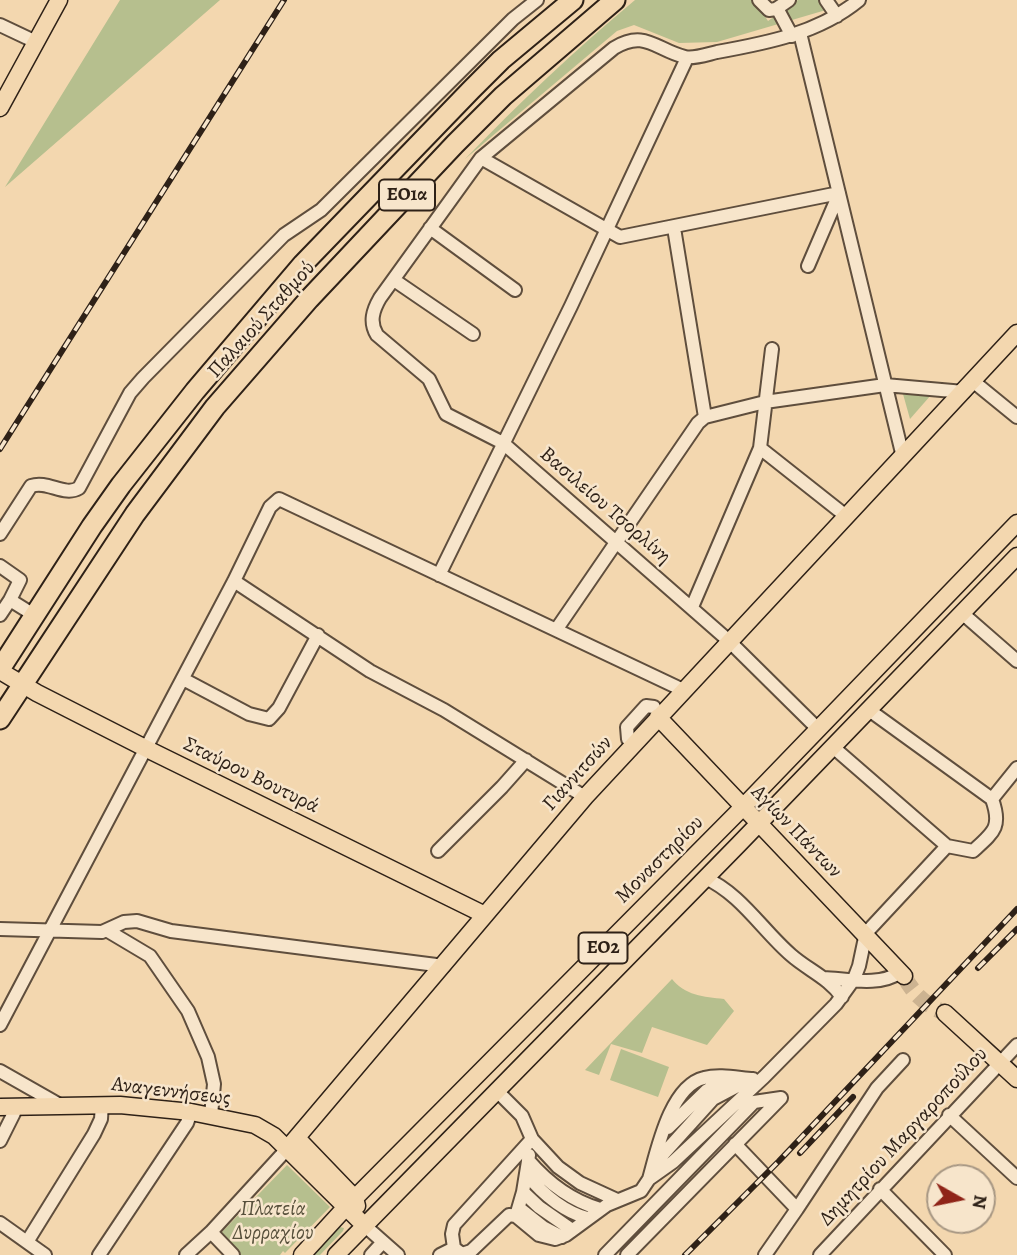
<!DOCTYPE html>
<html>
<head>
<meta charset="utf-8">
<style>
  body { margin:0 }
  #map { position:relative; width:1017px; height:1255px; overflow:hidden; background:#f3d7af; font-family:Alegreya,serif }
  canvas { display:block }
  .north { position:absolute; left:926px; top:1164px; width:70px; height:70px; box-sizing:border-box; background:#f7e5cb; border:2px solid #a79783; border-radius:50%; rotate:99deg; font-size:19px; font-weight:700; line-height:28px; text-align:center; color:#2e2117 }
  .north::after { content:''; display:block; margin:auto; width:24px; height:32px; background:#8f2418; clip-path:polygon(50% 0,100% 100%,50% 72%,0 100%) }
</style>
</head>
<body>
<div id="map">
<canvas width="1017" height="1255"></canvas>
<div class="north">N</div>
</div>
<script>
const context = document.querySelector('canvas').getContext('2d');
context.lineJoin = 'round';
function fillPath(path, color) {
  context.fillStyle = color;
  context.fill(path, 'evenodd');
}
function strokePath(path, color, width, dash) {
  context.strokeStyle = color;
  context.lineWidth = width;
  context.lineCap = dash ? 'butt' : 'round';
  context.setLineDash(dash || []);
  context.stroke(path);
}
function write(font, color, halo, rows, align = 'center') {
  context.font = font + ' Alegreya,serif';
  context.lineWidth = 5;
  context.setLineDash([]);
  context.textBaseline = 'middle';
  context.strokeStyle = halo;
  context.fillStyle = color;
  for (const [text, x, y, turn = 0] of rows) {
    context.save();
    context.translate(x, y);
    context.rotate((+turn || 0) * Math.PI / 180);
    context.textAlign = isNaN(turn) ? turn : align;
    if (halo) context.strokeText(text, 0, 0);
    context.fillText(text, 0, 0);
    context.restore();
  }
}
fillPath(new Path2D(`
  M120 0H220L5 187Z
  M635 0H754L768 21 798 0H820L826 10 717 42 679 43 634 25 617 31 465 159C519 103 575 50 635 0Z
  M903 394 931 395 910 419Z
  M672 979C684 995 704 997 724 999L734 1011 707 1045 652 1027 642 1053 611 1044 599 1075 585 1070Z
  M621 1049 669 1067 658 1097 610 1080Z
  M287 1165 330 1207 285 1253 283 1251 280 1255H235L217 1237Z
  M340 1227 344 1228 343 1231 320 1255H313Z`), '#b6bf8e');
strokePath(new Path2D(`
  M904 976C914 995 926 1005 945 1013`), '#ccb391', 16, [16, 8]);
const minor = new Path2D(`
  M759 0 769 10 776 9 789 0
  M826 0 837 16
  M777 8 792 36
  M0 25 36 42
  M800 33 903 457
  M481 158 620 237 839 193
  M430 228 515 290
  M674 228 705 417
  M808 266 839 194
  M394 280 473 334
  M974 382 1017 417
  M760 448 846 516
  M0 534 31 486C48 480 64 497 79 488L130 393 143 378 284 235 321 210 513 19 537 0
  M0 566 20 580 10 600
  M439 575 571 306 687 58
  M234 581 370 671 444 710 585 797
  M692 607 760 448 772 349
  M962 613 1017 661
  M0 615 10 600 34 615
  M556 630 698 423 705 417 765 402 885 385 964 392
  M183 679 249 714 269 719 279 708 318 635
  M869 710 992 799
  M818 729 729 641 503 443 446 414 429 379 377 335C369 322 373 310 380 298L481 158 614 48C645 29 656 50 685 57 694 59 708 54 717 52 767 43 819 33 859 0
  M628 739 627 727 646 706 654 707
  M833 747 947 846 973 851C994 832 1002 827 992 799
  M992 799 1017 768
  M438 851 502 787 526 760
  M705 878C740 893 763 931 791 955 808 970 829 978 842 997
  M0 929 102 932 124 922 137 921 171 931 444 966
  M108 931 150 956 188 1011 208 1057 214 1084 211 1115
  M824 978C847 979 880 987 900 972
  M0 1025 234 581 270 507 279 499 683 690
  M0 1071 58 1104
  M496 1090 522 1116 532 1139 558 1167 580 1183 617 1200
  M949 1115 1017 1178
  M668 1128 706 1091 726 1079
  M532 1139 454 1225 452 1234 454 1248 462 1254 471 1251 509 1215 516 1216 539 1235 555 1239 566 1235 607 1205 641 1191 649 1179 673 1162 764 1077 836 1004 854 979 859 966 866 933 947 846
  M0 1141 14 1113 15 1106
  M735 1144 797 1209 765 1255
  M528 1160C547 1182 572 1201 600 1209
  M657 1161 713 1099 747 1081
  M526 1174C542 1193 562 1211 587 1218
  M649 1179C657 1151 670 1086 704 1078 719 1074 738 1078 753 1079
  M880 1189 945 1255
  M523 1192 539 1207 572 1230
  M519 1208 543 1227 562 1237
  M797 1209 877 1088 903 1060
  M516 1216 523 1192 529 1155
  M0 1223 45 1255
  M364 1225 398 1255
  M211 1232 233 1255
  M27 1242 94 1134 101 1119 102 1104
  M99 1255 187 1123 191 1112
  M186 1255 211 1232 287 1149
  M371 1255 383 1242
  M440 1255 454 1248
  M605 1255 754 1102 781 1098
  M627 1255 781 1098
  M820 1255 1017 1045`);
const major = new Path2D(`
  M0 108 59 0
  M0 671 37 693 147 749 485 915
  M658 717 904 976
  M945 1013 1017 1079
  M0 1107 120 1105 191 1112 255 1125 274 1136 364 1225
  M297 1138 347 1190 355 1198 357 1206
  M287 1149 585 797 1017 333
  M302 1255 345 1208 743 807 1017 523
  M336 1255 738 845 1017 556`);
const highway = new Path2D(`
  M0 669 92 526 121 485 195 391 303 264 471 90 501 60 573 0
  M0 719 135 514 215 407 309 299 455 144 503 96 615 0`);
strokePath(minor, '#5f4e3d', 16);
strokePath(major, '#2e2117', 19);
strokePath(highway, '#2e2117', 23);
strokePath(minor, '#f7e5cb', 12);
strokePath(major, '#f3d7af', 16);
strokePath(highway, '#f3d7af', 19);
const rail = new Path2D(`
  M0 449 284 0
  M978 968 1017 929
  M800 1153 853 1097
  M685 1255 779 1161 1017 909`);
strokePath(rail, '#2e2117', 6);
strokePath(rail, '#f7e5cb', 3.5, [10]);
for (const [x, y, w] of [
  [407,195,56],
  [603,948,49]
]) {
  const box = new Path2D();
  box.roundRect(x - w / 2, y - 15.5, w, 31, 5);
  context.fillStyle = '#f7e5cb';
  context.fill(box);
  strokePath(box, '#2e2117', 2);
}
write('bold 19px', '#2e2117', null, [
  ["ΕΟ1α",407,195],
  ["ΕΟ2",603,948]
]);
write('21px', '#2e2117', '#f7e5cb', [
  ["Παλαιού Σταθμού",262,320,-48],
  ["Βασιλείου Τσορλίνη",605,506,41],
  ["Γιαννιτσών",578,774,-48],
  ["Σταύρου Βουτυρά",251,776,26],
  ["Αγίων Πάντων",796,832,46],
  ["Μοναστηρίου",660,860,-45],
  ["Αναγεννήσεως",171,1092,7],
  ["Δημητρίου Μαργαροπούλου",904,1137,-47]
]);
write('italic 21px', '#57503b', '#f7e5cb', [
  ["Πλατεία",273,1210],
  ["Δυρραχίου",273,1234]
]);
</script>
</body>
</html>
